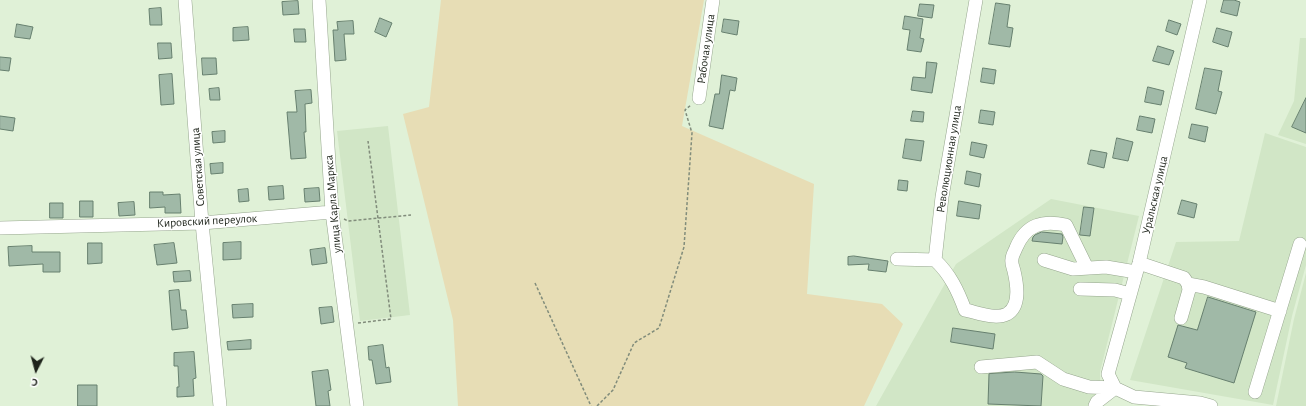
<!DOCTYPE html>
<html>
<head>
<meta charset="utf-8">
<style>
  body { margin:0 }
  #map { position:relative; width:1306px; height:406px; overflow:hidden; background:#e0f1d7; font-family:"Alegreya Sans",sans-serif }
  canvas { display:block }
  .north { position:absolute; left:16px; top:350px; width:40px; height:40px; -webkit-text-stroke:3px #fff; paint-order:stroke; rotate:186deg; font-size:11px; font-weight:700; line-height:16px; text-align:center; color:#1e241b }
  .north::after { content:''; display:block; margin:auto; width:14px; height:18px; background:#1e241b; clip-path:polygon(50% 0,100% 100%,50% 72%,0 100%) }
</style>
</head>
<body>
<div id="map">
<canvas width="1306" height="406"></canvas>
<div class="north">С</div>
</div>
<script>
const context = document.querySelector('canvas').getContext('2d');
context.lineJoin = 'round';
function fillPath(path, color) {
  context.fillStyle = color;
  context.fill(path, 'evenodd');
}
function strokePath(path, color, width, dash) {
  context.strokeStyle = color;
  context.lineWidth = width;
  context.lineCap = dash ? 'butt' : 'round';
  context.setLineDash(dash || []);
  context.stroke(path);
}
function write(font, color, halo, rows, align = 'center') {
  context.font = font + ' "Alegreya Sans",sans-serif';
  context.lineWidth = 3;
  context.setLineDash([]);
  context.textBaseline = 'middle';
  context.strokeStyle = halo;
  context.fillStyle = color;
  for (const [text, x, y, turn = 0] of rows) {
    context.save();
    context.translate(x, y);
    context.rotate((+turn || 0) * Math.PI / 180);
    context.textAlign = isNaN(turn) ? turn : align;
    if (halo) context.strokeText(text, 0, 0);
    context.fillText(text, 0, 0);
    context.restore();
  }
}
fillPath(new Path2D(`
  M1300 38H1306V144L1278 135 1294 101Z
  M388 126 410 315 360 321 337 131Z
  M1265 133 1306 147V265L1292 316 1273 405 1130 380 1176 242 1239 241Z
  M1051 199 1139 216 1100 372 1101 406H876L956 264Z
  M1306 273V406H1276L1294 319Z`), '#d1e6c6');
fillPath(new Path2D(`
  M441 0H704L682 126 814 184 807 294 882 304 903 324 864 406H458L453 320 403 114 429 107Z`), '#e7ddb5');
const building = new Path2D(`
  M1224 0H1234L1240 2 1237 16 1221 12Z
  M298 1 299 14 283 15 282 2Z
  M996 3 1010 5 1007 27 1013 28 1010 47 989 44Z
  M920 4 934 5 932 18 918 16Z
  M161 8 162 25H150L149 9Z
  M905 16 923 19 920 38 924 39 921 52 907 50 910 30 903 29Z
  M380 18 392 23 386 37 375 32Z
  M724 19 739 21 737 35 722 32Z
  M1169 20 1181 24 1177 35 1166 31Z
  M353 21 354 34H344L346 60 335 61 333 30H338L337 22Z
  M17 24 33 27 30 39 15 37Z
  M248 27 249 40 233 41V28Z
  M1217 28 1232 32 1228 47 1213 42Z
  M294 29H305L306 42H295Z
  M158 43H171L172 58 159 59Z
  M1158 46 1174 51 1169 65 1153 61Z
  M0 57 11 58 9 71 0 70Z
  M202 58H216L217 74 203 75Z
  M927 62 937 63 932 93 911 90 913 77 925 78Z
  M983 68 996 70 994 84 981 82Z
  M1205 68 1222 71 1218 91 1222 92 1216 114 1196 109Z
  M172 74 174 104 161 105 159 75Z
  M722 75 737 78 735 91 730 90 723 129 709 126 715 94H719Z
  M1148 87 1164 91 1161 105 1145 102Z
  M219 88 220 100H210L209 89Z
  M311 90 312 103 305 104 306 132H304L306 158 291 159 287 112H297L295 91Z
  M1306 98V133L1292 127Z
  M981 110 995 112 993 125 979 123Z
  M913 111 924 112 923 122 911 121Z
  M0 116 15 118 13 131 0 129Z
  M1140 116 1155 119 1152 133 1137 130Z
  M1192 124 1208 127 1205 142 1189 138Z
  M225 131V142L213 143 212 132Z
  M1117 138 1133 142 1128 161 1113 158Z
  M906 139 924 141 921 161 903 158Z
  M972 142 987 145 984 158 970 155Z
  M1091 150 1107 153 1104 168 1088 164Z
  M223 163V173L211 174 210 164Z
  M967 171 981 174 979 187 965 184Z
  M899 180 908 181 907 191 898 190Z
  M283 186 284 199 269 200 268 187Z
  M319 188 320 201 305 202 304 189Z
  M248 189 249 201 239 202 238 190Z
  M150 192H163V195L180 194 181 213H165V207L150 208Z
  M1182 200 1197 204 1194 218 1178 214Z
  M80 201H93V217H80Z
  M959 201 981 205 979 219 957 216Z
  M134 202 135 215 119 216 118 203Z
  M50 203H63V218H50Z
  M1084 207 1094 208 1090 236 1080 235Z
  M1042 232 1062 234 1063 237 1062 244 1032 241 1033 237 1035 235Z
  M241 242V259L223 260V243Z
  M88 243H102V263L88 264Z
  M174 243 177 263 157 265 154 245Z
  M32 246V252H60V272H43V264L9 266 8 247Z
  M325 248 327 263 312 265 310 250Z
  M854 256 888 261 886 272 868 270 869 264 848 265V257Z
  M190 271 191 281 174 282 173 272Z
  M179 290 181 310H186L188 328 172 330 169 291Z
  M1208 297 1256 312 1234 383 1185 368 1187 363 1168 357 1178 325 1197 330Z
  M253 304V317L233 318 232 305Z
  M332 307 334 322 321 324 319 308Z
  M953 328 995 334 993 349 951 342Z
  M251 340V349L228 350 227 342Z
  M383 345 386 368 389 367 391 382 376 384 372 360H369L368 347Z
  M194 352 196 378 193 379 194 396 177 397V387H179L178 366H174V353Z
  M328 370 331 390 328 391 330 406H316L312 372Z
  M1015 372 1041 374 1043 376 1041 406 988 404 989 374Z
  M78 385H97V406H78Z`);
fillPath(building, '#a0b9a7');
strokePath(building, '#67806f', 1);
const minor = new Path2D(`
  M185 0 202 223 220 406
  M319 0 332 212 357 406
  M976 0 942 197 935 260C950 274 958 291 965 310 976 312 995 320 1007 314 1021 306 1017 284 1014 271 1013 267 1011 263 1012 259 1012 255 1015 251 1016 248 1026 224 1043 220 1066 225L1087 268
  M699 98 713 0
  M0 228 202 223 332 212
  M897 259 935 260
  M1044 260 1073 269 1106 267 1136 272
  M1139 263 1184 278 1188 284 1189 290 1181 318
  M1188 284 1204 287 1280 311
  M1080 289 1115 290 1130 294
  M981 367 1037 362 1063 379 1089 387 1115 388 1134 397 1200 403 1211 406
  M1115 388 1108 374 1139 263 1200 0
  M1255 392 1300 244
  M1095 406 1097 402 1115 388`);
strokePath(minor, '#96a68e', 14);
strokePath(new Path2D(`
  M344 219 348 221 411 215
  M535 283 591 406
  M358 323 391 319 368 141
  M597 406 613 390 634 343 659 328 684 247 692 133 685 110 691 105`), '#818c7b', 1.5, [3, 2]);
strokePath(minor, '#fff', 13);
write('12px', '#1e241b', '#fff', [
  ["Рабочая улица",706,49,-82],
  ["Революционная улица",949,159,-81],
  ["Советская улица",198,167,-94],
  ["Уральская улица",1155,195,-77],
  ["улица Карла Маркса",333,204,-95],
  ["Кировский переулок",207,221,-3]
]);
</script>
</body>
</html>
